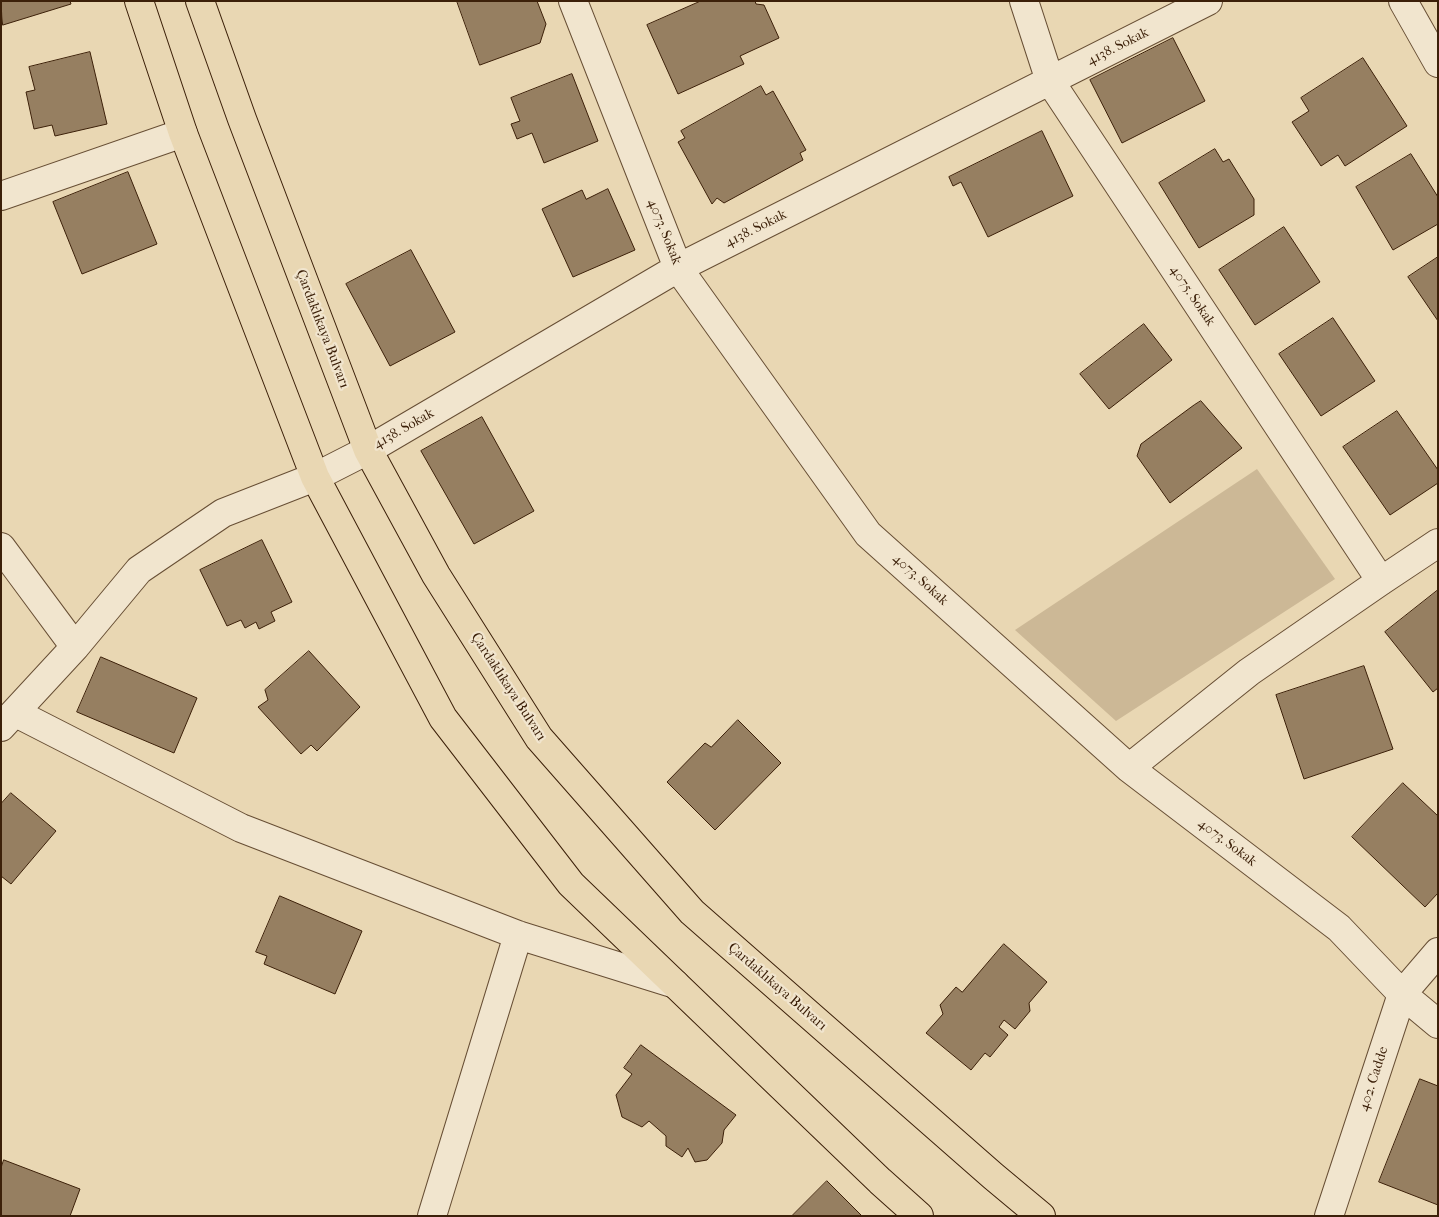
<!DOCTYPE html>
<html>
<head>
<meta charset="utf-8">
<style>
  body { margin:0 }
  #map { position:relative; width:1439px; height:1217px; overflow:hidden; background:#e9d7b3; font-family:"IM FELL French Canon",serif }
  canvas { display:block }
  .frame { position:absolute; inset:0; border:2px solid #3c2009; pointer-events:none }
</style>
</head>
<body>
<div id="map">
<canvas width="1439" height="1217"></canvas>
<div class="frame"></div>
</div>
<script>
const context = document.querySelector('canvas').getContext('2d');
context.lineJoin = 'round';
function fillPath(path, color) {
  context.fillStyle = color;
  context.fill(path, 'evenodd');
}
function strokePath(path, color, width, dash) {
  context.strokeStyle = color;
  context.lineWidth = width;
  context.lineCap = dash ? 'butt' : 'round';
  context.setLineDash(dash || []);
  context.stroke(path);
}
function write(font, color, halo, rows, align = 'center') {
  context.font = font + ' "IM FELL French Canon",serif';
  context.lineWidth = 4.5;
  context.setLineDash([]);
  context.textBaseline = 'middle';
  context.strokeStyle = halo;
  context.fillStyle = color;
  for (const [text, x, y, turn = 0] of rows) {
    context.save();
    context.translate(x, y);
    context.rotate((+turn || 0) * Math.PI / 180);
    context.textAlign = isNaN(turn) ? turn : align;
    if (halo) context.strokeText(text, 0, 0);
    context.fillText(text, 0, 0);
    context.restore();
  }
}
fillPath(new Path2D(`
  M1257 469 1335 579 1116 721 1015 630Z`), '#ccb896');
const building = new Path2D(`
  M1 1H70L71 4 3 25Z
  M457 1H537L546 24 540 43 480 65Z
  M701 1H755L756 4 764 5 779 38 740 56 744 64 678 94 647 25Z
  M1173 38 1205 101 1122 143 1090 80Z
  M90 52 107 124 55 136 52 125 34 129 26 92 35 90 29 67Z
  M1363 58 1407 126 1345 166 1338 155 1321 166 1292 122 1309 111 1301 98Z
  M572 74 598 141 544 163 532 133 517 139 511 124 520 121 511 98Z
  M761 86 766 95 773 91 806 150 800 153 803 160 724 203 717 198 712 204 678 142 685 138 681 131Z
  M1042 131 1073 196 988 237 961 182 953 186 949 177Z
  M1215 149 1223 162 1229 159 1254 199V215L1199 248 1159 183Z
  M1411 154 1438 197V224L1393 250 1356 187Z
  M128 172 157 244 82 274 53 202Z
  M608 189 635 250 573 277 542 209 582 190 586 199Z
  M1284 227 1320 282 1255 325 1219 270Z
  M411 250 455 332 390 366 346 284Z
  M1438 257V321L1408 277Z
  M1333 318 1375 381 1321 416 1279 354Z
  M1144 324 1172 360 1109 409 1080 374Z
  M1201 401 1242 448 1170 503 1137 456 1141 444 1194 405Z
  M1397 411 1438 470V483L1390 515 1343 447Z
  M482 417 534 511 474 544 421 451Z
  M262 540 292 602 271 612 275 621 259 629 256 622 245 628 241 620 227 626 200 570Z
  M1438 590V688L1433 692 1385 632Z
  M309 651 360 707 317 751 311 745 301 754 258 707 268 700 265 690Z
  M101 657 197 698 174 753 77 712Z
  M1364 666 1393 749 1304 779 1276 695Z
  M738 720 781 763 715 830 667 782 705 743 711 747Z
  M1403 783 1438 816V893L1425 907 1352 837Z
  M11 793 56 831 11 884 1 876V804Z
  M280 896 362 931 335 994 264 964 267 956 256 952Z
  M1004 944 1047 982 1029 1003 1030 1011 1015 1029 1004 1020 999 1027 1008 1035 990 1057 985 1053 971 1070 926 1033 943 1014 940 1005 956 987 962 992Z
  M641 1045 736 1115 724 1130 722 1143 707 1160 695 1162 688 1148 682 1157 666 1146V1136L649 1121 642 1127 622 1117 616 1095 632 1074 624 1068Z
  M1420 1079 1438 1086V1205L1379 1182Z
  M4 1160 80 1189 70 1216H1V1168Z
  M827 1181 862 1216H792Z`);
fillPath(building, '#967f61');
strokePath(building, '#3c2009', 1);
const minor = new Path2D(`
  M573 1 678 268 868 534 1129 768 1339 928 1402 994 1438 1024
  M1024 1 1050 81 1381 581
  M1403 1 1438 63
  M1 196 183 133
  M1 547 75 647
  M16 713 241 828 518 935 675 984
  M1 727 75 647 139 570 223 513 315 477 368 450 678 268 1208 1
  M1129 768 1249 672 1381 581 1438 543
  M432 1216 518 935
  M1329 1216 1402 994 1438 952`);
const major = new Path2D(`
  M139 1 183 133 315 477 443 718 571 884 880 1181 919 1216
  M200 1 242 119 368 450 436 575 539 738 692 912 993 1176 1041 1216`);
strokePath(minor, '#674e34', 30);
strokePath(major, '#3c2009', 30);
strokePath(minor, '#f1e5ce', 28);
strokePath(major, '#e9d7b3', 28);
write('14px', '#3c2009', '#f1e5ce', [
  ["4138. Sokak",1118,47,-27],
  ["4138. Sokak",756,229,-27],
  ["4073. Sokak",664,232,68],
  ["4075. Sokak",1192,296,56],
  ["Çardaklıkaya Bulvarı",322,329,69],
  ["4138. Sokak",404,429,-30],
  ["4073. Sokak",920,580,42],
  ["Çardaklıkaya Bulvarı",508,687,57],
  ["4073. Sokak",1227,843,37],
  ["Çardaklıkaya Bulvarı",777,987,41],
  ["402. Cadde",1374,1079,-72]
]);
</script>
</body>
</html>
